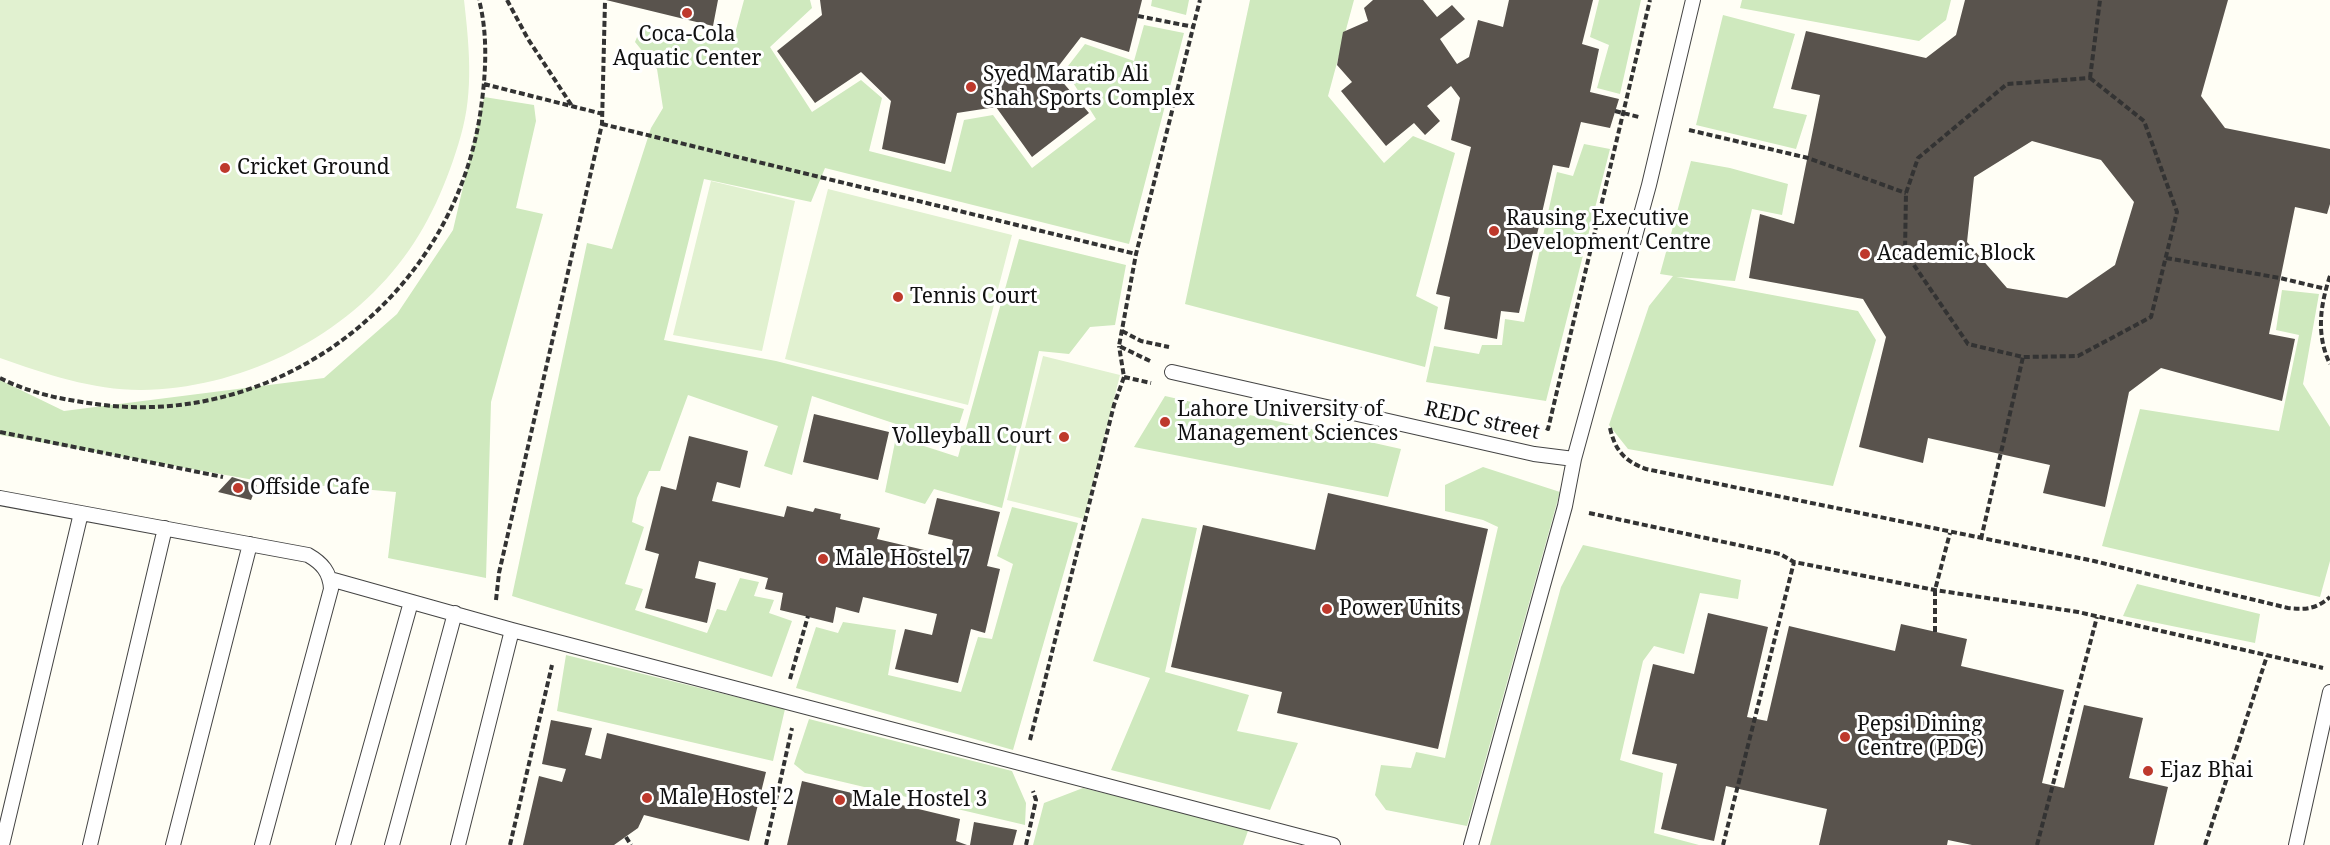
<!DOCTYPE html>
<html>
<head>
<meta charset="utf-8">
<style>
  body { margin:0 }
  canvas { display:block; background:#fffef5 }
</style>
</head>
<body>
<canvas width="2330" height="845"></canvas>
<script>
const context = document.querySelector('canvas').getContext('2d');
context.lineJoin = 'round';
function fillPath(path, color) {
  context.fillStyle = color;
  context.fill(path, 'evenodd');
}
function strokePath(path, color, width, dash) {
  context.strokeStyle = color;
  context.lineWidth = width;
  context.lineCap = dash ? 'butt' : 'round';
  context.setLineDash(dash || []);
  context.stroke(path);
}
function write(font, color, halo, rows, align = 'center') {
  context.font = font + ' "Noto Serif",serif';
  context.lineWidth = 6;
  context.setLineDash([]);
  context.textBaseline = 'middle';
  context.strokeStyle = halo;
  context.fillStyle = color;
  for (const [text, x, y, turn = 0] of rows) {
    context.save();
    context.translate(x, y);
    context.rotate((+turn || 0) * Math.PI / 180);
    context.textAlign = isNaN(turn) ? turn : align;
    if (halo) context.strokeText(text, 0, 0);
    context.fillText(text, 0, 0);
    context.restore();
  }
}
fillPath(new Path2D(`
  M744 0H810L812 8 770 47 812 112 861 80 882 98 869 151 951 172 964 120 993 115 1032 168 1096 119 1065 70 1085 44 1134 61 1144 25 1184 33 1129 244 825 168 811 202 704 179 664 340 776 361 964 409 953 443 812 396 792 475 764 466 778 426 688 395 660 471H649L637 498 632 522 644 527 625 584 643 589 635 610 707 633 717 609 726 611 740 578 759 582 754 596 774 600 769 613 792 621 772 677 512 596 587 243 612 249 651 128 663 108 657 69 635 42 642 25 733 41Z
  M1152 0H1189L1186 15 1151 6Z
  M1250 0H1354L1328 96 1384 163 1413 136 1455 153 1416 296 1438 307 1425 367 1185 304Z
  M1599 0H1641L1620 94 1597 88 1609 45 1590 37Z
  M1742 0H1951L1946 20 1919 41 1740 8Z
  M1723 15 1795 34 1773 108 1807 115 1796 149 1696 125Z
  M484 97 534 105 536 121 516 208 543 214 491 402 486 578 388 558 396 492 254 480 0 435V380L64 411 324 378 397 314 453 230Z
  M1584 144 1610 149 1546 401 1426 382 1434 346 1479 354 1482 345H1502L1505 319 1524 322 1557 172 1573 176Z
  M1691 161 1730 168 1788 184 1782 215 1752 209 1735 281 1676 277 1858 311 1876 340 1833 486 1628 449 1609 425 1649 306 1673 276 1660 274Z
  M1019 239 1126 265 1115 325 1090 327 1069 354 1039 351 1002 508 934 489 925 504 885 492 896 437 958 457Z
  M2282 290 2319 294 2303 384 2330 427V561L2320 597 2102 546 2140 409 2279 431 2299 335 2276 330Z
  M1165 396 1401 449 1388 497 1134 447Z
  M1483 467 1560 492 1467 826 1386 810 1375 795 1381 765 1411 768 1416 752 1445 758 1498 527 1483 520 1445 511V485Z
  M1012 507 1078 523 1013 750 796 688 816 627 838 633 843 622 896 630 888 675 961 692 978 637 992 639 1013 564 997 556Z
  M1142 518 1197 528 1165 672 1249 695 1237 731 1298 743 1270 810 1111 770 1150 678 1093 661Z
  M1583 545 1741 580 1738 599 1700 593 1684 654 1654 646 1643 661 1620 760 1663 773 1654 833 1699 845H1490L1561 587Z
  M2137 584 2260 614 2255 643 2123 616Z
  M566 655 785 709 773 761 557 711Z
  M809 719 1012 771 1026 803 1025 825 805 773 794 764Z
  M1083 788 1249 828 1243 845H1033L1044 803Z`), '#cfe9be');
fillPath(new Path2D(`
  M0 0H464C469 44 474 91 461 135 448 181 428 228 398 265 338 341 238 389 141 390 92 390 46 374 0 358Z
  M711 181 795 201 762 351 673 335Z
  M828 189 1012 235 968 405 785 359Z
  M1043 356 1120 375 1084 519 1007 500Z`), '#e1f1d0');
fillPath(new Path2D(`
  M606 0H718L713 26Z
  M820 0H1142L1129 52 1081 37 1054 72 1089 113 1032 157 996 107 957 113 945 164 882 149 891 101 861 72 815 103 777 51 822 15Z
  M1373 0H1423L1437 17 1452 5 1465 19 1440 39 1457 64 1469 57 1478 20 1503 27 1509 0H1593L1582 44 1599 49 1590 92 1619 99 1610 128 1581 122 1569 168 1553 165 1519 313 1501 311 1497 339 1444 329 1450 297 1436 294 1471 147 1451 140 1460 98 1451 86 1427 106 1440 121 1425 135 1414 123 1386 146 1341 91 1352 82 1337 65 1343 32 1368 21 1364 8Z
  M1965 0H2228L2201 96 2225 128 2330 149V204L2327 214 2295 207 2269 334 2295 339 2282 401 2161 368 2129 392 2105 507 2043 493 2050 465 1928 438 1923 463 1859 447 1886 337 1863 299 1749 278 1760 214 1794 224 1820 95 1791 89 1806 31 1926 58 1956 35ZM2032 141 2101 160 2134 202 2115 265 2067 298 2007 288 1967 242 1974 177Z
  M814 414 889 432 878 480 803 462Z
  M689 436 748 451 740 488 717 482 712 501 784 517 787 506 813 512 815 508 841 514 840 519 880 528 877 539 950 556 953 540 928 534 937 498 1000 512 987 566 1000 569 985 633 971 629 958 683 895 669 905 629 932 635 937 614 863 597 859 613 836 607 833 623 780 610 783 593 765 589 768 578 699 561 695 578 716 583 707 623 645 608 659 554 645 550 661 486 676 490Z
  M232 477 257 485 251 500 218 492Z
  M1328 493 1488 529 1438 749 1277 713 1282 692 1171 667 1203 525 1315 550Z
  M1708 613 1768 627 1747 717 1767 721 1789 626 1895 651 1901 624 1967 639 1961 666 2064 690 2042 783 2064 788 2084 705 2143 718 2129 778 2168 787 2154 845H1972L1948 840 1947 845H1819L1827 809 1726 786 1714 841 1661 829 1677 764 1632 754 1653 664 1694 674Z
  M551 720 592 728 585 755 601 759 607 733 766 772 749 841 644 815 638 828 614 845H523L539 776 562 782 566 769 542 764Z
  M802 781 960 819 956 841 967 845H787Z
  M974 822 1017 830 1013 845H970Z`), '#59534d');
const service = new Path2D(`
  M1172 372 1534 454 1574 459
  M0 498 308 555C322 563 330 572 331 589L262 845
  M330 579 512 630 1333 845
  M2 845 81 513
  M90 845 165 528
  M173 845 250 544
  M343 845 411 602
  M392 845 455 613
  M458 845 512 630
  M1471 845 1565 506 1574 459 1649 185 1693 0
  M2296 845 2330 692`);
strokePath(service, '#444', 16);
strokePath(new Path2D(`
  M507 0 528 39 572 106
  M1138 16 1194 27
  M2090 78 2144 121 2177 212 2151 317 2078 356 2023 357 1968 344 1905 252 1906 193 1918 158 2007 84Z
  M2090 78 2100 0
  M484 84 603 114
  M1615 111 1639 117
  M602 124 1136 254
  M1689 130 1808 158 1906 193
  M2166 258 2280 278 2326 289
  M2330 276C2320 306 2316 335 2330 364
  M1122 331 1141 341 1169 347
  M1150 361 1119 346 1136 254 1200 0
  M1124 377 1151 383
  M0 378C29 393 64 400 96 404 282 430 456 293 481 108 486 73 488 34 479 0
  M1546 428 1548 429 1650 0
  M1610 428C1615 450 1624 461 1646 469L2094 561 2288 608C2306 610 2316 609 2330 597
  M0 432 223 477
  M1589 513 1780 554 1794 562 1935 590 2078 612 2323 668
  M1981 539 2023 357
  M496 600 499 573 602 124 605 1
  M1935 632V590L1950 533
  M790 679 808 616
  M1030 740 1114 405 1124 377 1119 346
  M626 837 631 845
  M510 845 552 665
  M766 845 792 728
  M1026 845 1036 800 1033 791
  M1723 845 1794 562
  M2037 845 2097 617
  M2205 845 2267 656`), '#333', 4, [6, 3]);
strokePath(service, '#fff', 14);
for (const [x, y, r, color] of [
  [687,13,6,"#be392c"],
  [971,87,6,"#be392c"],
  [225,168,6,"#be392c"],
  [1494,231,6,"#be392c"],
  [1865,254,6,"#be392c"],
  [898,297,6,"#be392c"],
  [1165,422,6,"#be392c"],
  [1064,437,6,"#be392c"],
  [238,488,6,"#be392c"],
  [823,559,6,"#be392c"],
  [1327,609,6,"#be392c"],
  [1845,737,6,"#be392c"],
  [2148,771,6,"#be392c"],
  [647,798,6,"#be392c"],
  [840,800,6,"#be392c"]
]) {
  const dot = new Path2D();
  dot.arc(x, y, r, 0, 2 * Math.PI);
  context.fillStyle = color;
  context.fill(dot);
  strokePath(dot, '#fff', 2);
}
write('21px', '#111', '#fff', [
  ["Coca-Cola",687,35,"center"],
  ["Aquatic Center",687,59,"center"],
  ["Syed Maratib Ali",983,75],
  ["Shah Sports Complex",983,99],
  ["Cricket Ground",237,168],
  ["Rausing Executive",1506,219],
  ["Development Centre",1506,243],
  ["Academic Block",1877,254],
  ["Tennis Court",910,297],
  ["Lahore University of",1177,410],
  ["Management Sciences",1177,434],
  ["Volleyball Court",1052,437,"right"],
  ["Offside Cafe",250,488],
  ["Male Hostel 7",835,559],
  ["Power Units",1339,609],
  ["Pepsi Dining",1857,725],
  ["Centre (PDC)",1857,749],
  ["Ejaz Bhai",2160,771],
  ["Male Hostel 2",659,798],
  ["Male Hostel 3",852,800]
], 'left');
write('21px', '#111', '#fff', [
  ["REDC street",1482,421,12]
]);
</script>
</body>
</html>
